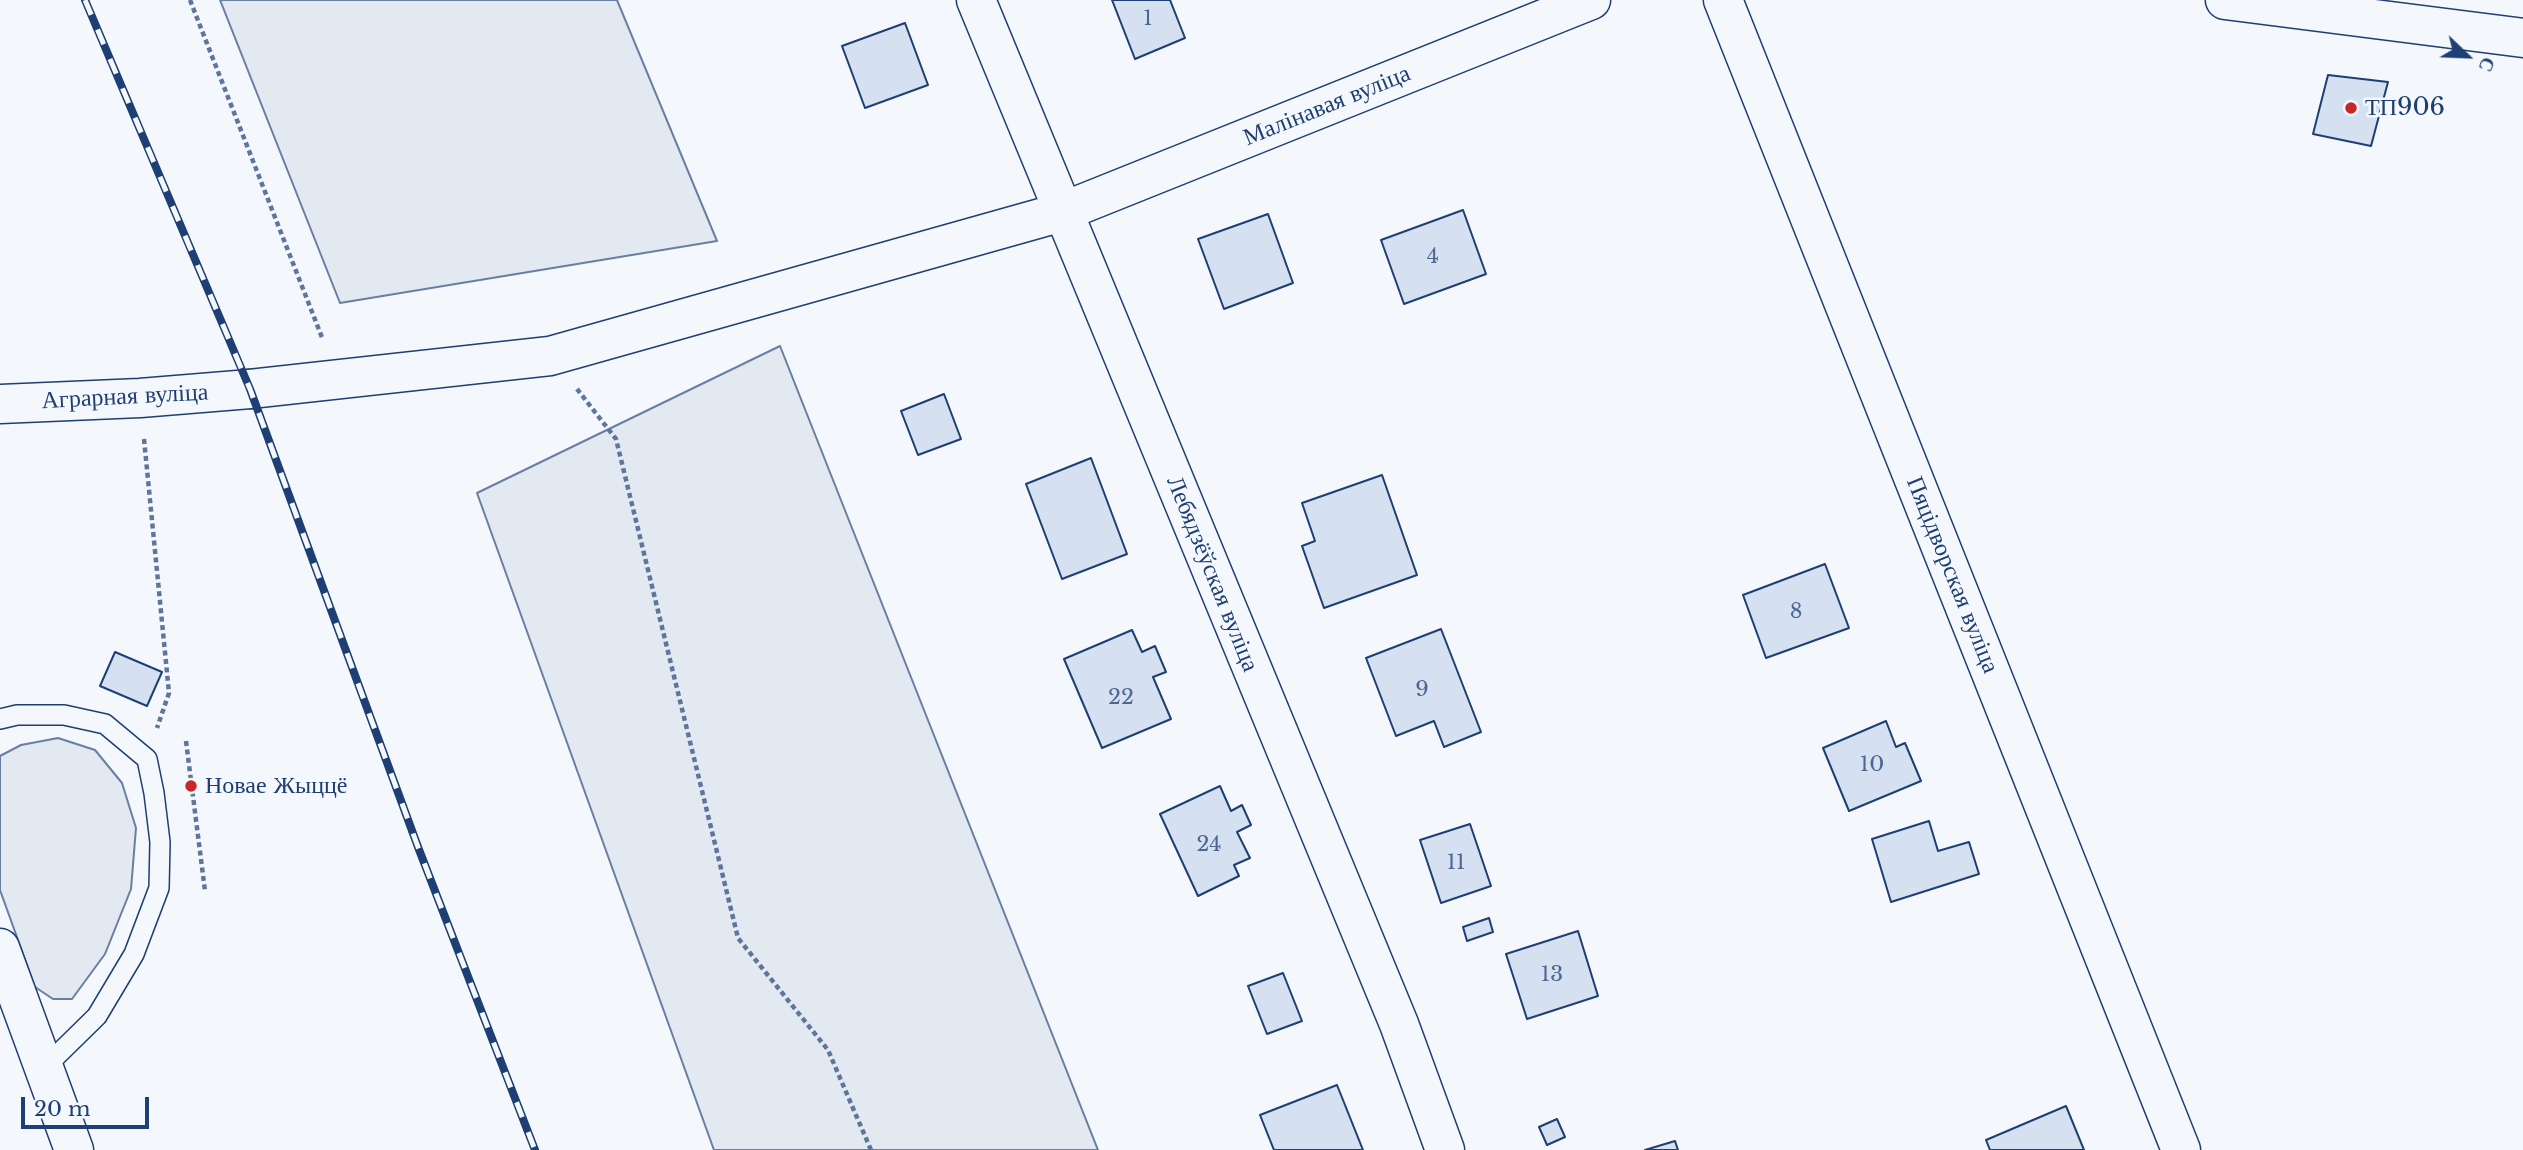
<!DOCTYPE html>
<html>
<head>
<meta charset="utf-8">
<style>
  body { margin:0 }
  #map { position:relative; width:2523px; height:1150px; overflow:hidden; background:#f4f7fb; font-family:"Libre Baskerville",serif }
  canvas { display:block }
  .north { position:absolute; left:2432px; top:21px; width:70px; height:70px; -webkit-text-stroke:5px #f4f7fb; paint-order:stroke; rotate:113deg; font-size:19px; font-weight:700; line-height:28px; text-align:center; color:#1d3f73 }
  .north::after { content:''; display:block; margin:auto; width:24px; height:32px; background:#1d3f73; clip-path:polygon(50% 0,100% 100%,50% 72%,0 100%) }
  .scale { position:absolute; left:21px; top:1097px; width:128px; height:32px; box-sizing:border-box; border:4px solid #1d3f73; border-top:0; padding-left:9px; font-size:21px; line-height:24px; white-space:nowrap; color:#1d3f73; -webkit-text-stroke:5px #f4f7fb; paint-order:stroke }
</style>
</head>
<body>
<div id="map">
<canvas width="2523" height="1150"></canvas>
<div class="north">С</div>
<div class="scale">20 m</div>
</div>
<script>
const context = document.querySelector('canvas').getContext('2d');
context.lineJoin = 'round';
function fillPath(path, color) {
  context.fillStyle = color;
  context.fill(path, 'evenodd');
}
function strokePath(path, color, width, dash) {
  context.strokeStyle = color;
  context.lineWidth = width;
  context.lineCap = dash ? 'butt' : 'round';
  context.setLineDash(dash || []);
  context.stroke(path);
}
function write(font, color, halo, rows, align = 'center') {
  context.font = font + ' "Libre Baskerville",serif';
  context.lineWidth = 5;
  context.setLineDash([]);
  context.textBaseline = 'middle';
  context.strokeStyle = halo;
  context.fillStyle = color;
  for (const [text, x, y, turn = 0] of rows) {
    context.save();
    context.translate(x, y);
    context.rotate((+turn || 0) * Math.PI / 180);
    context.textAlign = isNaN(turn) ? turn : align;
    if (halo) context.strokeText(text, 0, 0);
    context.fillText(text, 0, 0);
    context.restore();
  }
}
const green = new Path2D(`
  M220 0H617L717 241 340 303Z
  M780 346 1098 1150H714L477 493Z
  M58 738 95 750 122 783 136 828 131 889 105 954 72 999H53L35 987 0 890V756L21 745Z`);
fillPath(green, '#e3e9f0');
strokePath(green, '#687fa3', 2);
const building = new Path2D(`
  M1112 0H1170L1185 38 1135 59Z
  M905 23 928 85 865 108 842 46Z
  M2328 75 2388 82 2371 146 2313 134Z
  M1463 210 1486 274 1404 304 1381 240Z
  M1268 214 1293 283 1224 309 1198 239Z
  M944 394 961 439 918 455 901 411Z
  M1091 458 1127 554 1062 579 1026 484Z
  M1382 475 1417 575 1324 608 1302 546 1315 541 1302 503Z
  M1825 564 1849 628 1766 658 1743 595Z
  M1441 629 1481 732 1444 747 1434 721 1396 736 1366 658Z
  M1132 630 1142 652 1155 646 1166 672 1153 677 1171 719 1102 748 1064 659Z
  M115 652 162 672 147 706 100 686Z
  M1886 721 1896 747 1905 743 1921 781 1849 811 1823 748Z
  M1220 786 1231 811 1242 805 1251 825 1237 832 1250 858 1234 865 1239 876 1198 896 1160 814Z
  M1929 821 1938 851 1969 842 1979 874 1891 902 1872 839Z
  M1470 824 1491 886 1441 903 1420 840Z
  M1489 918 1493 932 1467 941 1463 927Z
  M1578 931 1598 996 1527 1019 1506 954Z
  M1283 973 1302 1021 1267 1034 1248 986Z
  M1337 1085 1363 1150H1274L1260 1115Z
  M2066 1106 2084 1150H1990L1986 1140Z
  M1557 1119 1565 1137 1547 1145 1539 1127Z
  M1675 1141 1678 1150H1645Z`);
fillPath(building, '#d5e0f0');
strokePath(building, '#1d3f73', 2);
const service = new Path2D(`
  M0 719 17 715H64L105 724 147 759 154 793 160 842 159 888 134 954 97 1016 43 1069`);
const minor = new Path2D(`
  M976 0 1399 1024 1445 1150
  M1723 0 2181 1150
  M2225 0 2523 38
  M250 389 550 356 1062 212 1591 0`);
const tertiary = new Path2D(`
  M0 404 140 398 250 389
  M0 948 74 1150`);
strokePath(service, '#1d3f73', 22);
strokePath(minor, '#1d3f73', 41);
strokePath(tertiary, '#1d3f73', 41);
strokePath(new Path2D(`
  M190 0 323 340
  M577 389 616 439 738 938 828 1050 871 1150
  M144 439 169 693 157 728
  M186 741 205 891`), '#5e769c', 4.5, [5, 3.5]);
strokePath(service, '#f4f7fb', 19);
strokePath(minor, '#f4f7fb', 38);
strokePath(tertiary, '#f4f7fb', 38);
const rail = new Path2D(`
  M85 0 250 389 418 847 535 1150`);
strokePath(rail, '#1d3f73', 8);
strokePath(rail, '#f4f7fb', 5, [16]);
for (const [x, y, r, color] of [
  [2351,108,7,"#c62828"],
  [191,786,7,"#c62828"]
]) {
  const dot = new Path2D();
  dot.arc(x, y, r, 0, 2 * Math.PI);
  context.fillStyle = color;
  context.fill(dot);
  strokePath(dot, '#f4f7fb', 2.5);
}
write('21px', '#4b6792', null, [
  ["1",1148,19],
  ["4",1433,257],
  ["8",1796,612],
  ["9",1422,690],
  ["22",1121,698],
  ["10",1872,765],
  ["24",1209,845],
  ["11",1456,863],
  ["13",1552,975]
]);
write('24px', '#1d3f73', '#f4f7fb', [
  ["Малінавая вуліца",1327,106,-22],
  ["Аграрная вуліца",125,397,-3],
  ["Лебядзёўская вуліца",1212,574,68],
  ["Пяцідворская вуліца",1952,575,68]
]);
write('24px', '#1d3f73', '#f4f7fb', [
  ["ТП906",2365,108],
  ["Новае Жыццё",205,786]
], 'left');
</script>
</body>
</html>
